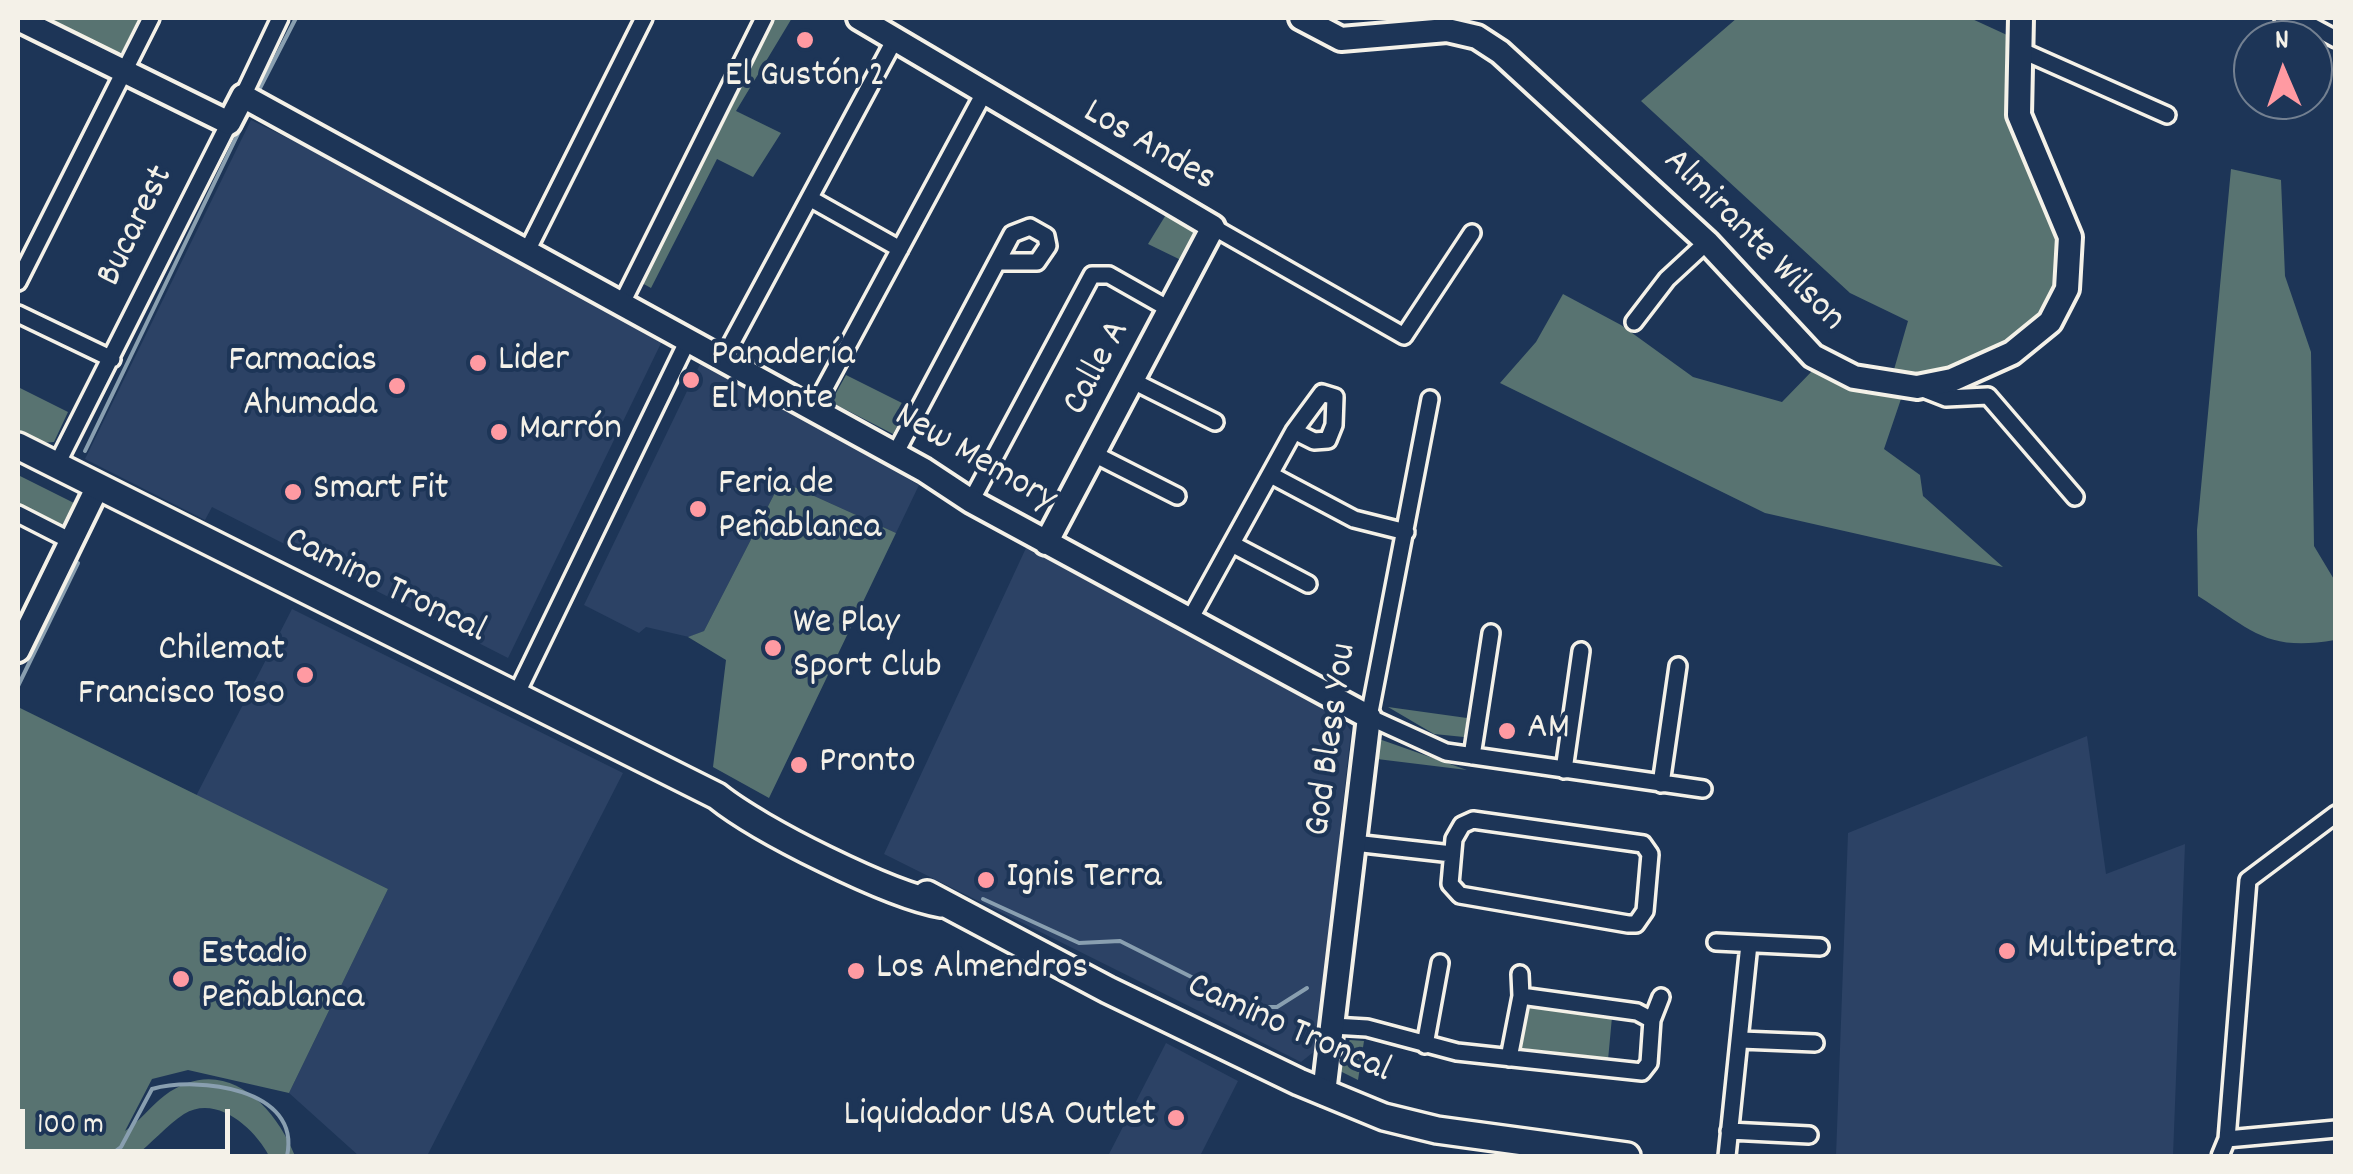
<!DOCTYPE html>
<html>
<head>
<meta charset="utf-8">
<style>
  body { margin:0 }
  #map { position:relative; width:2353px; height:1174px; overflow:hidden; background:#1d3557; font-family:Dekko,sans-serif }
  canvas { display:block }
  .frame { position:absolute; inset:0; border:20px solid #f4f1e8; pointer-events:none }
  .north { position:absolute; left:2233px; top:20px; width:100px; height:100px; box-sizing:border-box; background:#1d3557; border:2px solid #738091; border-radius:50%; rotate:358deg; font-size:28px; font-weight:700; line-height:40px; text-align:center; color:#f4f1e8 }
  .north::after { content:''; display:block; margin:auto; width:35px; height:45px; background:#ff9aa2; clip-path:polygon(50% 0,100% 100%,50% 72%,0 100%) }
  .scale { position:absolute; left:20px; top:1109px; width:210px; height:45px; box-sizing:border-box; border:5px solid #f4f1e8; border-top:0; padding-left:12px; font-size:30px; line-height:35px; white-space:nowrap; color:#f4f1e8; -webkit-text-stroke:8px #1d3557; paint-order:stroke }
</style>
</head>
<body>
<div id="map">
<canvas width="2353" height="1174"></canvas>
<div class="frame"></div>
<div class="north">N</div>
<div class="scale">100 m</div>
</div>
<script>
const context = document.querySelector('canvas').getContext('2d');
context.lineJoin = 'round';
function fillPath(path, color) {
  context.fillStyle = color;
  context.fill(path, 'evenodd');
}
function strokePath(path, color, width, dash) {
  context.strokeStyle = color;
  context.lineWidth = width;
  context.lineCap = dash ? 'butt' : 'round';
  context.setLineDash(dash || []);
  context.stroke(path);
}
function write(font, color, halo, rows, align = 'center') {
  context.font = font + ' Dekko,sans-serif';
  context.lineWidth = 8;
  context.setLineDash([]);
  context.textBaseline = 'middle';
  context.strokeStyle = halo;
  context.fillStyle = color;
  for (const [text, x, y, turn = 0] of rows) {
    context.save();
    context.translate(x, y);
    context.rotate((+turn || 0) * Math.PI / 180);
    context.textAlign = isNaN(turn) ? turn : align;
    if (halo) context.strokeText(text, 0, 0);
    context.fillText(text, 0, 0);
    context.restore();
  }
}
fillPath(new Path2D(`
  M251 120 367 177 664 337 508 658 212 507 205 520 85 459Z
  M702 360 919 485 896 533 781 481 704 631 689 637 646 627 639 633 584 605Z
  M1026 548 1341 717 1351 731 1316 1050 1301 1062 884 854Z
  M292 609 623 773 427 1156H359L289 1093 388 889 196 796Z
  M2087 736 2106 874 2185 844 2173 1156H1836L1848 833Z
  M1166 1043 1238 1081 1200 1156H1108Z`), '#2c4265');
fillPath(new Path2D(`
  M39 18H139L122 52 113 55Z
  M773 18H792L736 111 781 133 753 177 717 159 651 288 640 282Z
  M1737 18H1970L2007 35C2004 69 2005 100 2015 133 2042 222 2111 287 1995 349 1964 365 1928 380 1893 373L1908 321 1850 293 1641 101Z
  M2231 169 2281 180 2285 276 2311 352 2314 546 2335 581V640C2266 652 2252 630 2198 596L2197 530Z
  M1167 213 1200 231 1185 262 1148 244Z
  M1563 294 1621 325 1693 377 1782 402 1815 368 1902 396 1884 449 1920 475 1923 496 2003 567 1765 513 1500 383 1536 342Z
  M846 375 908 406 893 434 831 402Z
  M18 387 68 412 54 442 42 443 18 431Z
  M18 475 74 503 60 529 18 508Z
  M781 481 896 533 769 798 713 767 726 660 688 637 704 631Z
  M18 707 388 889 289 1093 188 1070 152 1079 125 1131C138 1123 151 1106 164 1096 222 1052 274 1103 295 1156H269C255 1129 217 1094 184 1114 167 1125 151 1144 135 1156H18Z
  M1388 707 1467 718 1464 737 1434 734Z
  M1379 739 1467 770 1377 759Z
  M1527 1004 1612 1017 1608 1060 1521 1048Z
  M1350 1040 1364 1041 1358 1080 1340 1071 1343 1046Z`), '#587371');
strokePath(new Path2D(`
  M260 88 296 18
  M85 451 248 113
  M18 686 78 563
  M983 899 1079 943 1120 941 1251 1007H1277L1307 988
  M109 1156 121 1147 152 1089C197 1076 302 1088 287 1156`), '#899fb0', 4);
const street = new Path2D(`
  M2283 18 2308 24 2336 39
  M2018 49 2167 115
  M243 96 280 18
  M811 199 900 249
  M1213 227 1404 336 1472 233
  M528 249 644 18
  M18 282 151 18
  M623 301 764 18
  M18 314 112 359
  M1634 322 1667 279 1707 242
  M724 357 895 39
  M1133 381 1215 422
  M1918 387 1946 398 1988 396 2075 497
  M1430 399 1369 717 1446 752 1703 789
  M814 408 984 93
  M895 454 1012 234 1030 227 1046 236 1048 246 1037 262H997
  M1094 454 1177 496
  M56 466 229 123
  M1271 475 1354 519 1406 532
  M971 501 1092 275H1109L1169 309
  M18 514 71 541
  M1232 544 1308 584
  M1189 621 1294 431 1322 393 1335 397 1334 425 1328 440 1314 441 1294 431
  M516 695 689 338
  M1472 756 1491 633
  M1564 770 1581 651
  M1661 784 1678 666
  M1473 820 1643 844 1650 854 1645 911 1636 924H1628L1460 895 1450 884 1454 839 1462 825Z
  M1354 843 1452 854
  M1716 942 1820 947
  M1521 996 1637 1012 1652 1020
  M1333 1026 1367 1028 1457 1052 1642 1072 1649 1063 1652 1020 1661 997
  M1741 1040 1815 1043
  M1425 1045 1440 963
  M1509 1058 1521 996 1520 974
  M1729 1131 1809 1135
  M2227 1139 2336 1129
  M1727 1156 1749 944
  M2220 1156 2227 1139 2248 880 2336 814`);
const secondary = new Path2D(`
  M859 18 1213 227 1046 543
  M1301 18 1341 39 1447 30 1477 37 1500 52 1707 242 1813 356 1854 377 1917 387 1952 380 2012 353 2050 322 2067 289 2070 237 2019 115 2021 18
  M18 19 229 123 243 96 924 470 971 501 1369 717 1324 1093
  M18 650 97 488`);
const primary = new Path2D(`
  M18 446 717 796C759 830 889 895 941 904
  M927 894 1108 990 1299 1082 1384 1117 1437 1130 1627 1156`);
strokePath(street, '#f4f1e8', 22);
strokePath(secondary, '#f4f1e8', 30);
strokePath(primary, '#f4f1e8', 32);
strokePath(street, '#1d3557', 15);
strokePath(secondary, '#1d3557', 22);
strokePath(primary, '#1d3557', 25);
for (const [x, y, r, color] of [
  [805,40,10,"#ff9aa2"],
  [478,363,10,"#ff9aa2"],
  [691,380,10,"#ff9aa2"],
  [397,386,10,"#ff9aa2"],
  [499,432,10,"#ff9aa2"],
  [293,492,10,"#ff9aa2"],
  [698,509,10,"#ff9aa2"],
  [773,648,10,"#ff9aa2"],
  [305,675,10,"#ff9aa2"],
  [1507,731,10,"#ff9aa2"],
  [799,765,10,"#ff9aa2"],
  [986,880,10,"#ff9aa2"],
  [2007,951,10,"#ff9aa2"],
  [856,971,10,"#ff9aa2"],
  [181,979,10,"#ff9aa2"],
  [1176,1118,10,"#ff9aa2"]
]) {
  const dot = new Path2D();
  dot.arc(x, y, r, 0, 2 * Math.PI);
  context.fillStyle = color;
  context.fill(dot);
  strokePath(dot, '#1d3557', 4);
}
write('38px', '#f4f1e8', '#1d3557', [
  ["El Gustón 2",805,79,"center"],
  ["Panadería",711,358],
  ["El Monte",711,402],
  ["Lider",498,363],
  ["Farmacias",377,364,"right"],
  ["Ahumada",377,408,"right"],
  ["Marrón",519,432],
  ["Feria de",718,487],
  ["Peñablanca",718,531],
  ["Smart Fit",313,492],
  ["We Play",793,626],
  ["Sport Club",793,670],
  ["Chilemat",285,653,"right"],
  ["Francisco Toso",285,697,"right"],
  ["AM",1527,731],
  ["Pronto",819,765],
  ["Ignis Terra",1006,880],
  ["Multipetra",2027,951],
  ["Estadio",201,957],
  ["Peñablanca",201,1001],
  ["Los Almendros",876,971],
  ["Liquidador USA Outlet",1156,1118,"right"]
], 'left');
write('38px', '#f4f1e8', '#1d3557', [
  ["Los Andes",1148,148,30],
  ["Bucarest",138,227,-64],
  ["Almirante Wilson",1752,242,45],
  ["Calle A",1099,369,-62],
  ["New Memory",974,460,30],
  ["Camino Troncal",384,588,26],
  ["God Bless You",1334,740,-82],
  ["Camino Troncal",1288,1031,24]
]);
</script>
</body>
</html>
